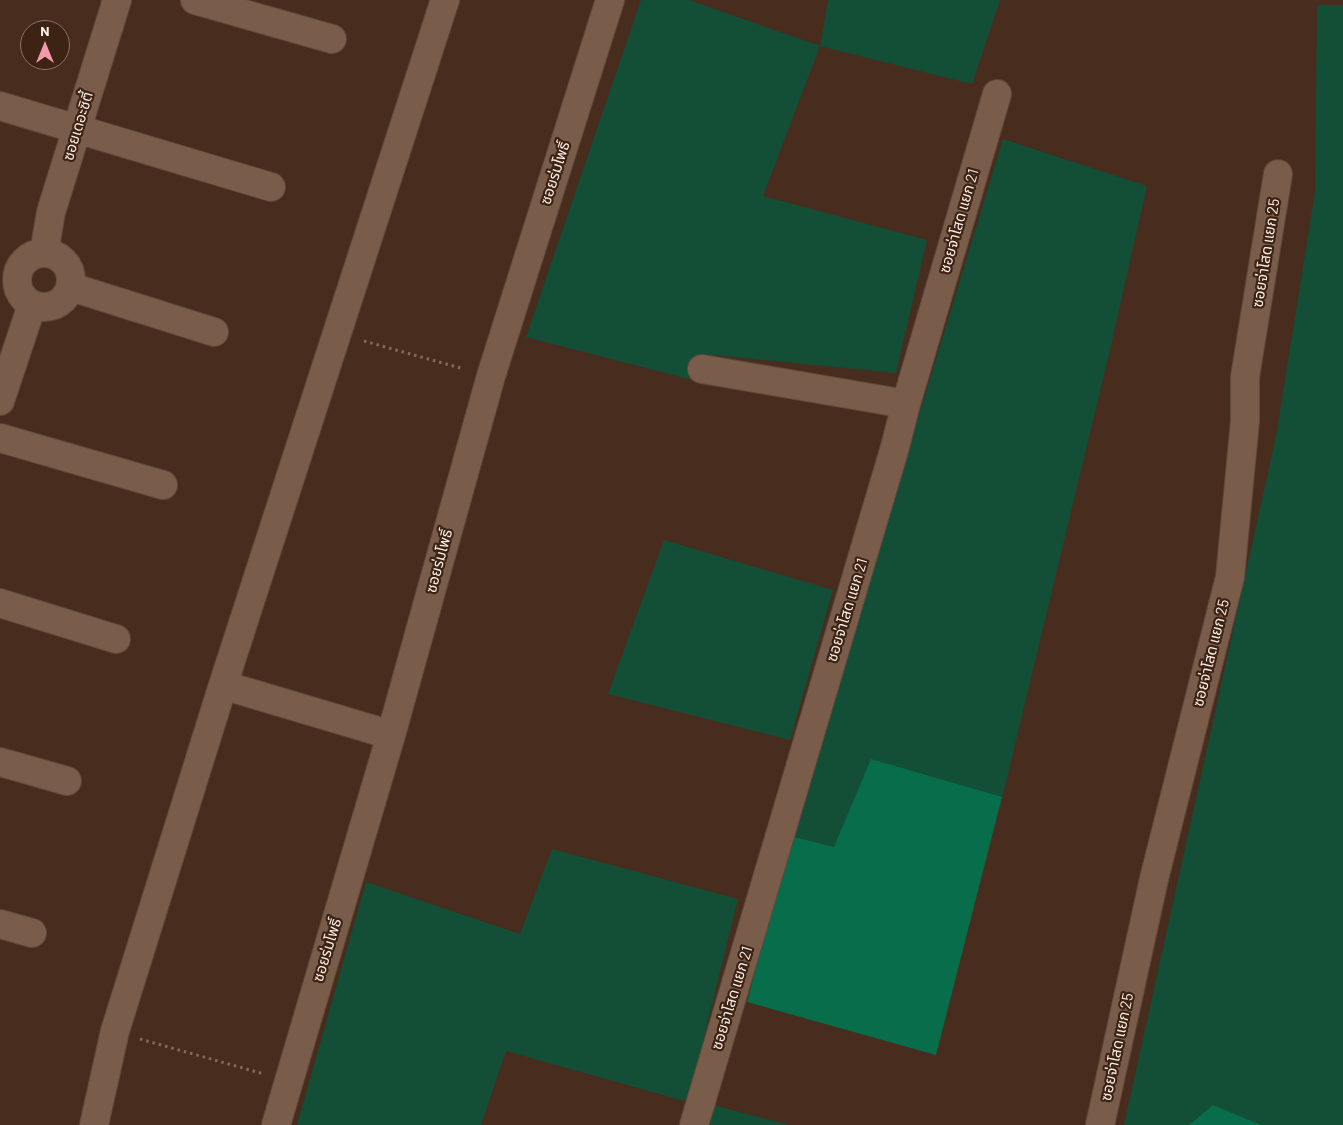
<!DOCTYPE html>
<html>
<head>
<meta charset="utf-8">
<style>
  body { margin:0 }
  #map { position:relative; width:1343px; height:1125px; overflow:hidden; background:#482d1e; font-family:Barlow,sans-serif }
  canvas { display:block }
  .north { position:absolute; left:20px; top:20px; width:50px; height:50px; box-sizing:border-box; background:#3d2314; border:1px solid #897468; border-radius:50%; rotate:0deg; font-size:14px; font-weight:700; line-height:20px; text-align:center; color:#fceee6 }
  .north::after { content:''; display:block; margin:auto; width:18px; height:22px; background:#f29aac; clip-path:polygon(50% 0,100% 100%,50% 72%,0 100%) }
</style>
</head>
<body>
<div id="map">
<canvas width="1343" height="1125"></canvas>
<div class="north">N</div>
</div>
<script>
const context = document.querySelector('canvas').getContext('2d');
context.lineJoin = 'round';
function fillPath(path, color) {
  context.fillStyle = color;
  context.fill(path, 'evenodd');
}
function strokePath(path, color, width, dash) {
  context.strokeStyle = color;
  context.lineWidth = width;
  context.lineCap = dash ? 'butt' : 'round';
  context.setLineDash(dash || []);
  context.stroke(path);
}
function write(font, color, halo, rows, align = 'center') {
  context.font = font + ' Barlow,"Noto Sans Thai",sans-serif';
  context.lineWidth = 4.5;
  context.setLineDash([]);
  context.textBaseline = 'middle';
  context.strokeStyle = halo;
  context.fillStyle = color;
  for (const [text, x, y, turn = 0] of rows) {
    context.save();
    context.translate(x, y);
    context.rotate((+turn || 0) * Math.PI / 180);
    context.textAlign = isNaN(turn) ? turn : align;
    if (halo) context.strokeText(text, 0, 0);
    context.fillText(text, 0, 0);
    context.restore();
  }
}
fillPath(new Path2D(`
  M641 0H689L820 46 828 0H1000L972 84 820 46 763 196 927 240 896 373 714 355 704 383 526 337Z
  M1317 5H1343V1125H1262L1213 1105 1189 1125H1124L1276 436 1315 192Z
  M1003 139 1147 186 1110 350 1000 807 834 847 791 836Z
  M664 540 833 590 790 740 608 694Z
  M552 849 738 899 688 1102 506 1051 481 1125H297L366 882 520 934Z
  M713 1105 789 1125H708Z`), '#134e37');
fillPath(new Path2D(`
  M871 759 1002 797 936 1055 747 1002 791 836 834 847Z
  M1213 1105 1262 1125H1189Z`), '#076d4b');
const street = new Path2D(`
  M195 0 332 39
  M0 106 271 187
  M17 280a27 27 0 1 1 54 0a27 27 0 1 1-54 0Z
  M44 253 51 212 117 0
  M71 287 214 332
  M702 369 906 404
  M0 401 32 305
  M0 438 163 485
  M0 603 116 639
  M223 685 391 735
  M0 762 67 781
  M0 924 32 933
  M94 1125 115 1031 223 685 445 0
  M276 1125 391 735 491 376 610 0
  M694 1125 895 447 906 404 997 94
  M1100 1125 1154 879 1230 577 1245 421V377L1278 174`);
strokePath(street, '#5f493c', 30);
strokePath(new Path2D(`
  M364 341 464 369
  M140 1039 264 1074`), '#826b5e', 3, [2.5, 4]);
strokePath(street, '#7a5c4b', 28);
write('15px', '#fceee6', '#3d2314', [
  ["ซอยเดอะซิตี้",78,126,-73],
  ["ซอยร่มโพธิ์",555,173,-72],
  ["ซอยจ่าโสด แยก 21",959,221,-74],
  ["ซอยจ่าโสด แยก 25",1266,253,-81],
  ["ซอยร่มโพธิ์",439,561,-75],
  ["ซอยจ่าโสด แยก 21",847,610,-73],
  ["ซอยจ่าโสด แยก 25",1211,653,-76],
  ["ซอยร่มโพธิ์",327,950,-73],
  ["ซอยจ่าโสด แยก 21",732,998,-73],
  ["ซอยจ่าโสด แยก 25",1117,1047,-78]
]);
</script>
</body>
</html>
